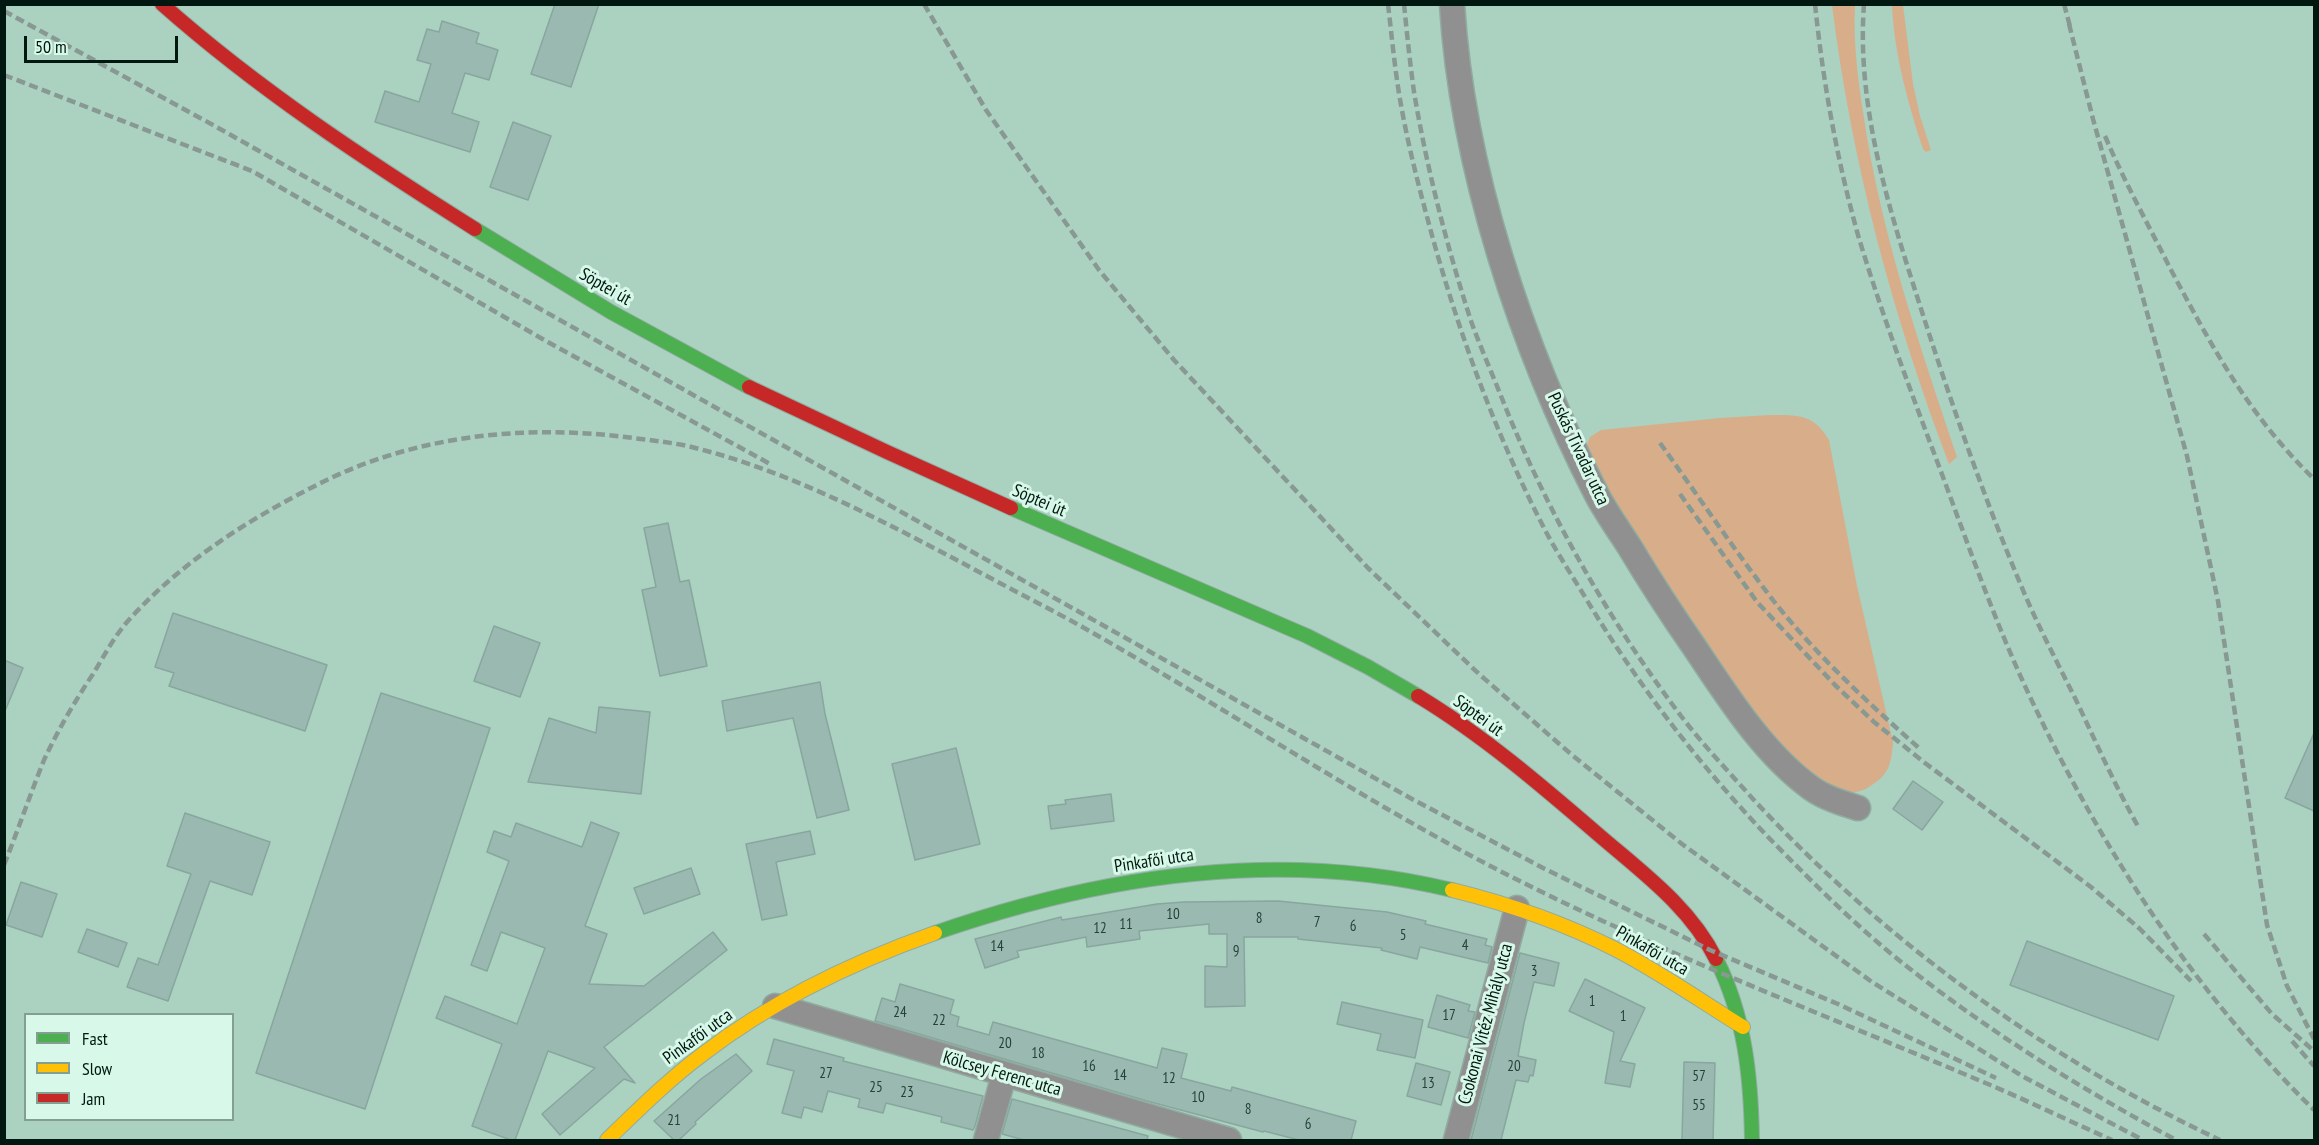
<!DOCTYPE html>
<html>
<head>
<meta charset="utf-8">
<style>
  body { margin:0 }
  #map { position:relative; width:2319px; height:1145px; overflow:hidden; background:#abd1c1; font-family:"PT Sans Narrow",sans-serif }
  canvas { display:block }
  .frame { position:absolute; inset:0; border:6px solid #00180f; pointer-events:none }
  .legend { position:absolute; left:24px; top:1013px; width:210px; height:108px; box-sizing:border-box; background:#d8f9ea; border:2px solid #829f92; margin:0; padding:8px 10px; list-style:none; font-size:18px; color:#00180f }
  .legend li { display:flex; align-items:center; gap:12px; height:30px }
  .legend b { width:30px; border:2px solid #829f92 }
  .scale { position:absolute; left:24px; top:36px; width:154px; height:27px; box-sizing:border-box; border:3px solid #00180f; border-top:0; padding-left:8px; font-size:18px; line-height:21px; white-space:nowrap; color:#00180f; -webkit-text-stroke:4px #d8f9ea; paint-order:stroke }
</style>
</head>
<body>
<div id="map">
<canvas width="2319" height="1145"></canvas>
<div class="frame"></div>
<ul class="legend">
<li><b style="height:8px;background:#4caf50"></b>Fast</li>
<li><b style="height:8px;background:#ffc107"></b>Slow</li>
<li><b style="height:8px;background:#c62828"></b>Jam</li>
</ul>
<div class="scale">50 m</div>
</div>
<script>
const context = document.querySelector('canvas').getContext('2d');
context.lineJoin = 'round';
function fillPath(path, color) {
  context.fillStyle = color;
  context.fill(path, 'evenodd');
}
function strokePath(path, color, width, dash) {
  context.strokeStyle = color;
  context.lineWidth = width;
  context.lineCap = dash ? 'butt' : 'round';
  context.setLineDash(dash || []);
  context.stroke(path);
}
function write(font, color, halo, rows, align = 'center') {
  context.font = font + ' "PT Sans Narrow",sans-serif';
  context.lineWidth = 6;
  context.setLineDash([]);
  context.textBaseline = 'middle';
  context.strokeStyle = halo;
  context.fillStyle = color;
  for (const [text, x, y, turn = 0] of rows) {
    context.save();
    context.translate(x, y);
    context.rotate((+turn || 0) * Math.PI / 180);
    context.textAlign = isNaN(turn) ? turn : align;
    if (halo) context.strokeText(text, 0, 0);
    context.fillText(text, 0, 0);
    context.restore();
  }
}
fillPath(new Path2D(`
  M1832 5H1855C1853 42 1858 81 1864 118 1881 234 1920 346 1957 457L1949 464C1892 314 1852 164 1832 5Z
  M1892 5H1903L1913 84 1920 116 1931 150 1926 152 1923 149C1908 103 1894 53 1892 5Z
  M1770 415C1798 415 1814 414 1829 440L1857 586 1893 742C1891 764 1890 774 1869 787 1814 824 1707 644 1680 606 1651 563 1620 522 1598 475 1595 467 1588 458 1587 450 1586 446 1589 440 1590 437L1601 430 1720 418Z`), '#d7ae89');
const building = new Path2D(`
  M555 4H599L571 87 531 74Z
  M442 21 479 33 476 43 498 50 489 80 465 73 452 113 479 122 470 152 375 122 385 91 419 102 431 64 417 60 427 29 439 32Z
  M513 122 551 136 528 200 490 187Z
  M668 523 680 582 689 580 707 666 660 676 642 590 656 587 644 528Z
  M173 613 327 665 305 731 169 686 174 673 155 667Z
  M494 626 540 643 520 697 474 681Z
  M4 660 23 668 5 711H4Z
  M820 682 825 714 849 810 817 818 793 718 727 731 722 701Z
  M381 693 490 728 365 1109 256 1073Z
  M599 707 650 712 641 794 528 782 549 718 596 733Z
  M2314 733V811L2285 798Z
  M956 748 980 844 915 860 892 764Z
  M1913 781 1943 802 1922 830 1893 809Z
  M1111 794 1114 821 1051 829 1048 806 1066 804 1065 800Z
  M185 813 270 842 252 895 210 881 168 1001 127 987 138 958 158 965 191 874 167 866Z
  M591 822 619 833 585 926 607 934 589 984 644 986 713 932 727 950 604 1047 635 1083 624 1079 560 1135 542 1114 595 1068 548 1051 515 1140H511L472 1126 502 1044 436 1018 445 996 517 1024 545 948 501 932 487 971 471 965 509 861 487 852 494 831 511 837 516 823 582 847Z
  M810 831 815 854 776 862 787 915 762 920 746 844Z
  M691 868 700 894 644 914 634 888Z
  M21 882 57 894 42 937 6 925Z
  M1278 901 1387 912 1426 921 1425 924 1487 939 1485 945 1492 947 1488 963 1420 947 1417 959 1381 950 1382 948 1298 939V937H1244L1245 1006 1205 1007V966L1227 967V934H1209V924L1139 931 1140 939 1087 947 1086 937 1017 951 1019 957 985 968 975 939 1061 917 1062 920 1157 904 1184 902Z
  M87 929 127 943 118 967 78 952Z
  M2027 941 2174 996 2158 1040 2010 985Z
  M1520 953 1559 963 1554 986 1534 982 1524 1023 1518 1056 1536 1060 1533 1076 1530 1075 1528 1082 1516 1080 1501 1140H1471Z
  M1585 979 1645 1008 1620 1061 1635 1064 1630 1087 1605 1083 1614 1032 1569 1011Z
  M900 984 954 1000 950 1014 959 1017 957 1026 989 1035 993 1022 1157 1068 1162 1048 1187 1054 1181 1078 1231 1091 1232 1087 1356 1121 1351 1140H1299L1264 1131 1263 1132 1147 1101 875 1021 882 998 895 1002Z
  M1437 995 1470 1005 1468 1011 1475 1012 1468 1038 1428 1027Z
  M1342 1002 1423 1020 1415 1058 1377 1050 1381 1034 1337 1024Z
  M774 1039 844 1058 843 1061 983 1096 975 1126 973 1130 941 1122 942 1117 886 1103 883 1113 858 1107 860 1099 828 1091 822 1112 804 1107 801 1118 782 1113 794 1071 767 1064Z
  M736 1054 752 1071 695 1122 696 1124 679 1140H674L654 1121 701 1079Z
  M1684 1062 1715 1063 1713 1140H1682Z
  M1416 1063 1450 1072 1441 1105 1407 1096Z
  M1012 1099 1148 1136 1147 1140H1024L1002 1134Z`);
fillPath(building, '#9abab1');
strokePath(building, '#87a79e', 1.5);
const street = new Path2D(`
  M1452 4C1462 168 1522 349 1597 495 1606 512 1618 529 1629 546 1650 581 1672 615 1695 648 1728 697 1763 753 1811 788 1825 798 1842 803 1858 808
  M775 1006 1229 1140
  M986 1140 1004 1075
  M1456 1140 1517 908`);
const fast = new Path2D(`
  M475 229 611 312 749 387
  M1011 508 1307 636 1368 667 1418 696
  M935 933C1102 875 1278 848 1452 890
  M1716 959C1745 1016 1751 1077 1752 1140`);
const slow = new Path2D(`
  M1452 890C1509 904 1564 923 1617 950 1661 973 1701 1001 1743 1027
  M607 1140C638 1110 668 1080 703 1054 772 1001 853 962 935 933`);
const jam = new Path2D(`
  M162 4C259 90 366 160 475 229
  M749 387 887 452 1011 508
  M1418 696C1484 736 1542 786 1600 836 1643 873 1690 907 1716 959`);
strokePath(street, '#90aca0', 27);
strokePath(fast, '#90aca0', 16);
strokePath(slow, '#90aca0', 16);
strokePath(jam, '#90aca0', 16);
strokePath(street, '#919091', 24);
strokePath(fast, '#4caf50', 14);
strokePath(slow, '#ffc107', 14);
strokePath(jam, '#c62828', 14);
strokePath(new Path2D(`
  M924 4 986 110 1099 270 1174 360 1368 568 1479 674 1572 755 1682 844 1872 982 2022 1076 2143 1140
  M1388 4C1392 38 1395 72 1401 105 1409 150 1421 195 1433 239 1461 339 1497 437 1545 530 1556 551 1569 571 1582 592 1635 681 1698 764 1770 839 1816 886 1862 932 1914 972 1996 1036 2085 1091 2176 1140
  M1404 4C1407 34 1410 63 1414 92 1427 169 1447 247 1471 321 1480 346 1491 371 1501 396 1546 510 1607 618 1681 716 1703 745 1729 772 1753 799 1884 941 2046 1058 2220 1140
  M1815 4C1823 82 1837 160 1858 235 1882 315 1911 392 1940 469 1969 547 1996 625 2031 699 2103 851 2194 992 2314 1110
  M1864 4C1856 110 1891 215 1923 315 1952 405 1983 495 2020 583 2036 622 2056 660 2075 698 2096 742 2115 786 2139 828
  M2064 4 2071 30
  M4 11 213 125 1412 799 1545 869 1710 950 1838 1004 1996 1078
  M2069 24 2093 119 2187 456 2218 601 2267 925 2287 986 2314 1039
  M4 75 252 171 546 341 772 465
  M2105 136C2124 181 2148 224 2170 268 2212 347 2249 416 2314 479
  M1660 443C1696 493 1731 545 1769 595 1812 651 1866 701 1919 748
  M1680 494 1757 602 1835 685 1874 722 1925 763 2091 887 2140 929 2191 981
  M4 865C18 830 30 795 44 760 58 730 75 701 93 674 104 656 114 637 127 622 177 566 241 524 307 490 407 436 521 423 633 438 650 440 666 442 683 445 784 468 877 518 968 566 1012 590 1057 612 1100 637 1222 707 1340 785 1464 852 1629 941 1804 1006 1976 1079 2022 1098 2067 1120 2112 1140
  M2204 934 2272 1014 2314 1051
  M2292 1041 2314 1066`), '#889892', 4.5, [9, 4.5]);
write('15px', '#274138', null, [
  ["10",1173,915],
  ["8",1259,919],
  ["7",1317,923],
  ["11",1126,925],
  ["6",1353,927],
  ["12",1100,929],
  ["5",1403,936],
  ["4",1465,946],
  ["14",997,947],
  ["9",1236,952],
  ["3",1534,972],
  ["1",1592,1002],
  ["24",900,1013],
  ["17",1449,1016],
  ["1",1623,1017],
  ["22",939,1021],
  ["20",1005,1044],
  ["18",1038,1054],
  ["16",1089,1067],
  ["20",1514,1067],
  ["27",826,1074],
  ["14",1120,1076],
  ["57",1699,1077],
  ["12",1169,1079],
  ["13",1428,1084],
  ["25",876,1088],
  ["23",907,1093],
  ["10",1198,1098],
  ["55",1699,1106],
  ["8",1248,1110],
  ["21",674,1121],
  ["6",1308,1125]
]);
write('18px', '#00180f', '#d8f9ea', [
  ["Söptei út",605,287,30],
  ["Puskás Tivadar utca",1578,449,65],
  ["Söptei út",1039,501,23],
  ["Söptei út",1478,716,36],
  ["Pinkafői utca",1154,861,-9],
  ["Pinkafői utca",1652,951,30],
  ["Csokonai Vitéz Mihály utca",1486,1024,-75],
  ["Pinkafői utca",698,1037,-36],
  ["Kölcsey Ferenc utca",1002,1074,16]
]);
</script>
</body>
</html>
